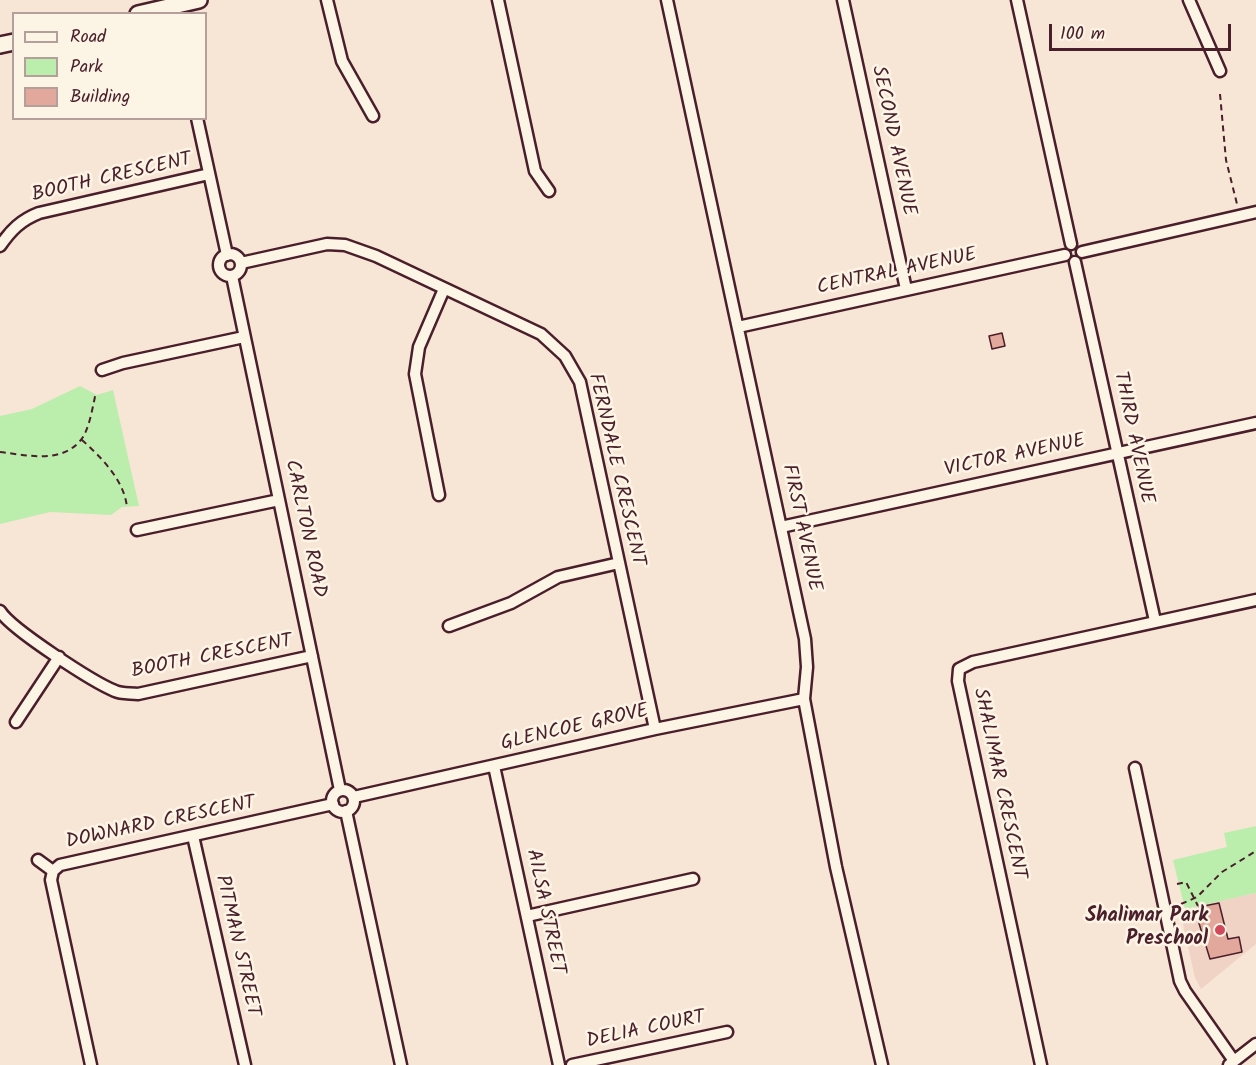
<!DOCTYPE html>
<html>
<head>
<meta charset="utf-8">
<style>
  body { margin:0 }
  #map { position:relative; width:1256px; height:1065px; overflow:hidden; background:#f7e6d6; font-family:Kalam,sans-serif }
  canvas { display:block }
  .legend { position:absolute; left:12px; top:12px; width:195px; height:108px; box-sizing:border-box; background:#fcf5e5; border:2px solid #b59f9b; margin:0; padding:8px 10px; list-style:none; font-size:18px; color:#4a1f2b }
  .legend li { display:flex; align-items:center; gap:12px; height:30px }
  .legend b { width:30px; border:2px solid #b59f9b }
  .scale { position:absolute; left:1049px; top:24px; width:182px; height:27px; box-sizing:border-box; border:3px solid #4a1f2b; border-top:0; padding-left:8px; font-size:18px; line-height:21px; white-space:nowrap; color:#4a1f2b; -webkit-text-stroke:4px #fcf5e5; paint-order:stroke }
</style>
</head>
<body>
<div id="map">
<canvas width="1256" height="1065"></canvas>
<ul class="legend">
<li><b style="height:8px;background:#fcf5e5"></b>Road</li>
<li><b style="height:16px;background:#bbedad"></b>Park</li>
<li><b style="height:16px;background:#e1a89b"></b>Building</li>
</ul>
<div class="scale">100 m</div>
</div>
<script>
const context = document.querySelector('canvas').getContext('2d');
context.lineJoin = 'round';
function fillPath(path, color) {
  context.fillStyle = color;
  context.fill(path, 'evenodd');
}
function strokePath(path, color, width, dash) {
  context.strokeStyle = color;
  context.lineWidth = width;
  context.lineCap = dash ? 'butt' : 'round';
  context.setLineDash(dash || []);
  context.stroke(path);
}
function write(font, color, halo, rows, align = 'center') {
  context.font = font + ' Kalam,sans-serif';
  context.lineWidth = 5;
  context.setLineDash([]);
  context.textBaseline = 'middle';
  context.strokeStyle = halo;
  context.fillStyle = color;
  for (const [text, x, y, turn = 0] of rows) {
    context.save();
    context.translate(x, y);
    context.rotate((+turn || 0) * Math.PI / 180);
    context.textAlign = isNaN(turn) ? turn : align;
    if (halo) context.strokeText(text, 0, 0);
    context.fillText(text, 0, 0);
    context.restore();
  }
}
fillPath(new Path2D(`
  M1256 893V944L1201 989 1195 978 1181 915 1186 914 1185 909Z`), '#f0d3c4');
fillPath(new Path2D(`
  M80 386 97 395 113 390 139 506 122 507 111 515 50 512 0 524V416L32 409Z
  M1256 826V893L1185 909 1173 860 1227 847 1224 833Z`), '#bbedad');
const building = new Path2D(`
  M1002 333 1005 346 992 349 989 336Z
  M1219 903 1228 939 1239 937 1242 952 1210 959 1198 920 1202 919 1199 907Z`);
fillPath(building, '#e1a89b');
strokePath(building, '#4a1f2b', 1.5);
const minor = new Path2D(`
  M327 0 342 61 373 116
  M498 0 535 171 549 191
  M667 0 805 639 807 667 804 699 836 867 882 1065
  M843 0 906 289
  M1017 0 1071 244
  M1189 0 1220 71
  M197 118 227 255
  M0 246C11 230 21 220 39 213L209 174
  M1082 252 1256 212
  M219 265a11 11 0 1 1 22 0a11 11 0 1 1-22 0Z
  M1075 262 1155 621
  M241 263 327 244 345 245 376 256 541 334 565 356 580 382 655 729
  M232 276 340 790
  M738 327 1065 255
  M102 370 123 363 244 337
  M439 495 415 374 419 347 444 289
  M781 527 1256 423
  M137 530 279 500
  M0 611C11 629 93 682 115 691 121 694 130 693 138 694L312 656
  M449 626 511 603 558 577 619 563
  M16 722 59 657
  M494 766 559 1065
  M1135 768 1180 981 1185 991 1234 1061
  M332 801a11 11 0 1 1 22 0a11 11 0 1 1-22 0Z
  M354 797 655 729 804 699
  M346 811 401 1065
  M193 836 245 1065
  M38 860 53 871
  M527 916 693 879
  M91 1065 51 880 53 871 60 865 333 804
  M572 1065 727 1032
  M1041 1065 958 681 959 669 973 662 1256 600
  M1229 1065 1256 1044`);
const secondary = new Path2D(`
  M138 14 199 0
  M0 45 14 42`);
strokePath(minor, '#4a1f2b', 15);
strokePath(secondary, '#4a1f2b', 20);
strokePath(new Path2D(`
  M1220 94 1226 160 1237 204
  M82 440C101 457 125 481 127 508
  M0 452C27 455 60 464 80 441 89 432 93 405 96 392
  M1177 884 1186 882 1198 906
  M1181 904 1197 897 1222 872 1256 851`), '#4a1f2b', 2, [6, 4.5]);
strokePath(minor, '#fcf5e5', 10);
strokePath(secondary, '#fcf5e5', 15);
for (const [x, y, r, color] of [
  [1220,930,6,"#d1495b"]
]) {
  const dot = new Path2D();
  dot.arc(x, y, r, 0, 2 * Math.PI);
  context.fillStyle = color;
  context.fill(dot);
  strokePath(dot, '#fcf5e5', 2);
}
write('20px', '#4a1f2b', '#fcf5e5', [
  ["SECOND AVENUE",892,141,78],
  ["BOOTH CRESCENT",112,179,-13],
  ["CENTRAL AVENUE",897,273,-12],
  ["THIRD AVENUE",1132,438,78],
  ["VICTOR AVENUE",1015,457,-12],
  ["FERNDALE CRESCENT",615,470,77],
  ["FIRST AVENUE",800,528,78],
  ["CARLTON ROAD",304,529,78],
  ["BOOTH CRESCENT",212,658,-11],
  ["GLENCOE GROVE",575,729,-13],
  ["SHALIMAR CRESCENT",998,784,78],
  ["DOWNARD CRESCENT",161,824,-12],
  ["AILSA STREET",544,912,78],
  ["PITMAN STREET",236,946,77],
  ["DELIA COURT",646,1031,-12]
]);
write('bold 20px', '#4a1f2b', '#fcf5e5', [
  ["Shalimar Park",1208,918],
  ["Preschool",1208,941]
], 'right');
</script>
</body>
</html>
